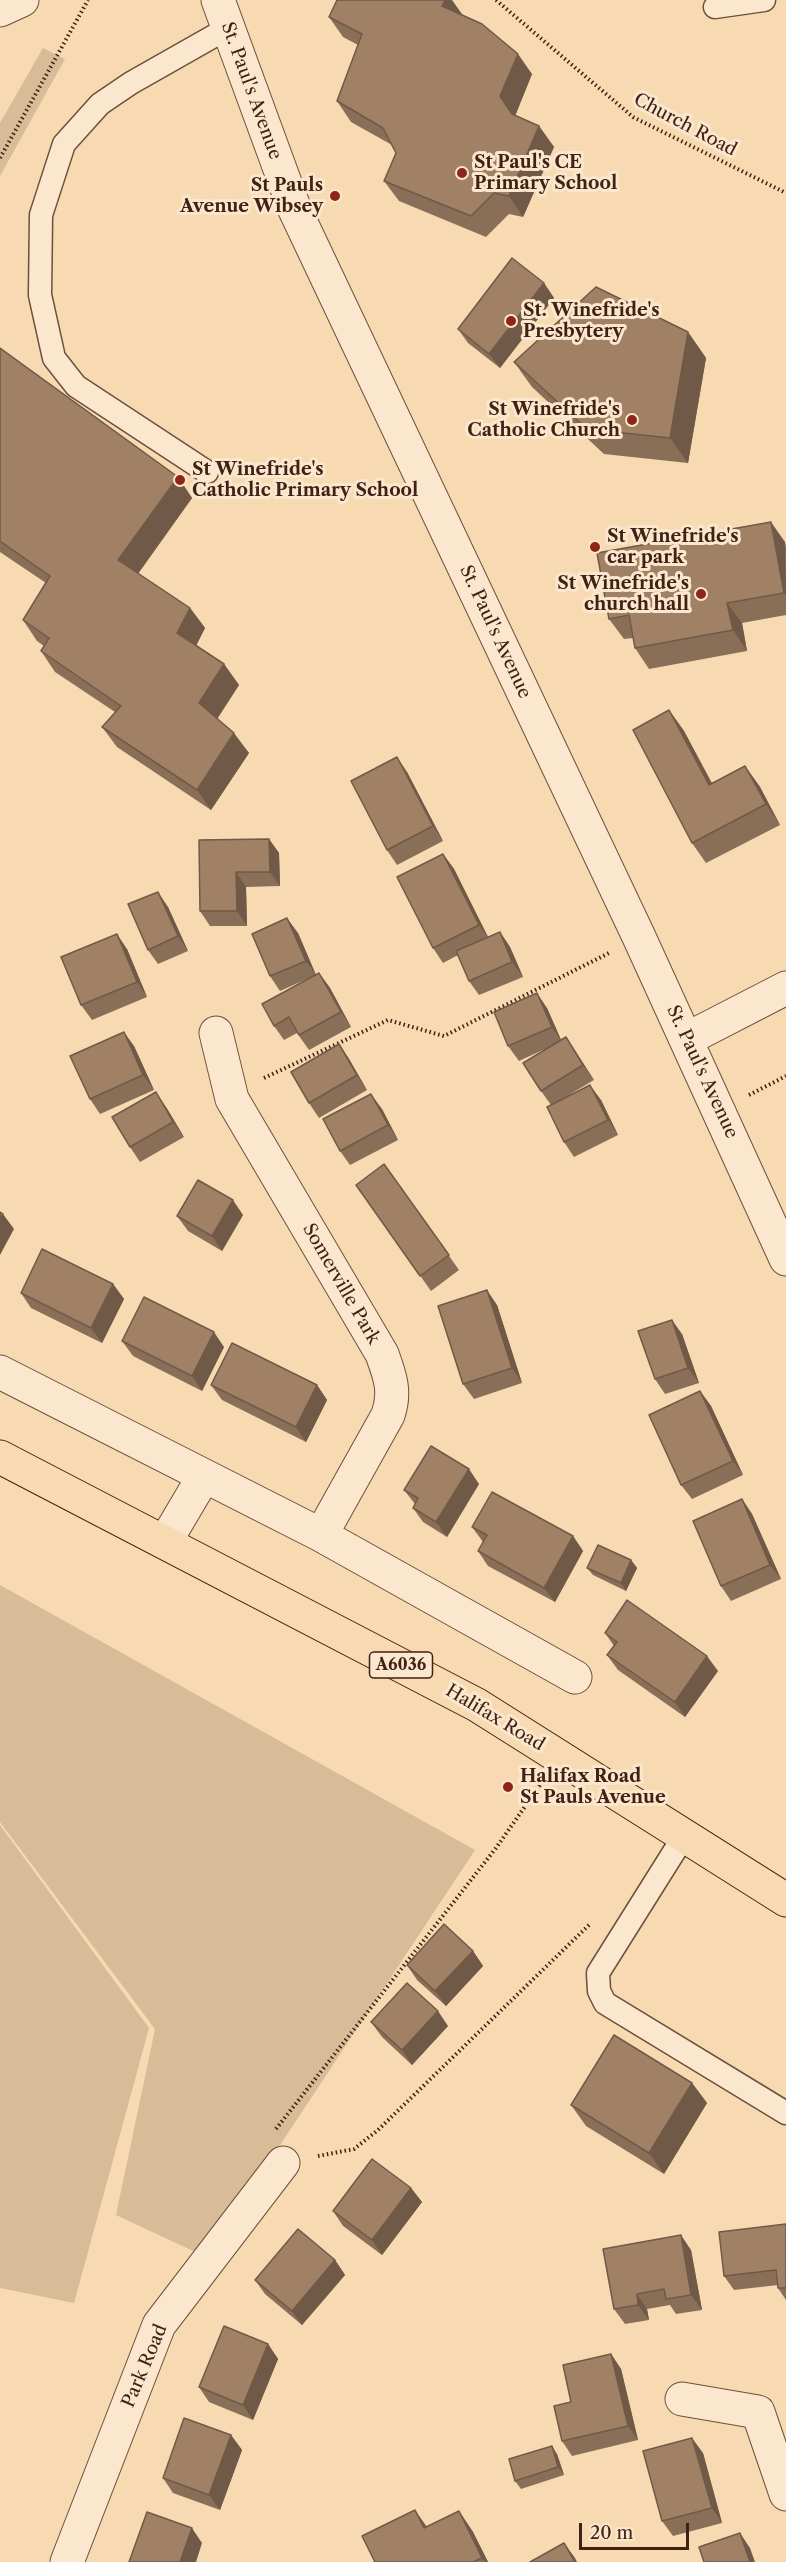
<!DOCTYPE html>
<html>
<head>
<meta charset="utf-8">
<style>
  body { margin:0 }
  #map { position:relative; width:786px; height:2562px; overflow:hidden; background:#f7dab2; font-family:"Libre Caslon Text",serif }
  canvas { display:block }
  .scale { position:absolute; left:579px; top:2523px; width:110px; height:27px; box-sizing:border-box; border:3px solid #412114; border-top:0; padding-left:8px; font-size:18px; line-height:21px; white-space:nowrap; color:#412114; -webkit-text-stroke:4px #fae7cd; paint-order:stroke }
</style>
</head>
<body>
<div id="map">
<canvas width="786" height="2562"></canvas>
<div class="scale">20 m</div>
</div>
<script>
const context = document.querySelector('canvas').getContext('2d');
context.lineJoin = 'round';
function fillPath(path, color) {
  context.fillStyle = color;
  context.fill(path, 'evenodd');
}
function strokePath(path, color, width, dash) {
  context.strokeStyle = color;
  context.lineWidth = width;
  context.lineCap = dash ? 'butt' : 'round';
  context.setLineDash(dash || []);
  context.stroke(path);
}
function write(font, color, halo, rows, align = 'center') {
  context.font = font + ' "Libre Caslon Text",serif';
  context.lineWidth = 6;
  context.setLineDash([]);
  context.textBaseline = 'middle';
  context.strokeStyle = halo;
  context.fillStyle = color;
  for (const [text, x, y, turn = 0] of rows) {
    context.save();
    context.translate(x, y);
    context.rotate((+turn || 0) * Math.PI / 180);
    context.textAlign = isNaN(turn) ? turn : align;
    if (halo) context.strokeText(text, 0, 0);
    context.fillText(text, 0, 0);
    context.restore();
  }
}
fillPath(new Path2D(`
  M43 48 65 59 0 176V123Z
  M0 1585 475 1850 206 2257 116 2215 155 2029 0 1822Z
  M0 1825 149 2028 74 2303 0 2288Z`), '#d8bb97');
const lane = new Path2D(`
  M715 7 764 0
  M207 472 76 386 54 358 40 295 41 215 64 144 100 104 131 83 228 28
  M684 1836 598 1973 599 1991 605 2003 786 2113`);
const street = new Path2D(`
  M218 0 295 210 639 937 786 1259
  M0 10 22 0
  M216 1033 232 1099 382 1354C390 1376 396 1392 388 1415L321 1535
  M687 1039 786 988
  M0 1372 321 1535 575 1677
  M165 1542 204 1476
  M682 2399 758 2412 786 2494
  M67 2562 159 2325 283 2163`);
const highway = new Path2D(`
  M0 1457 477 1705 786 1900`);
strokePath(lane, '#6e4f3c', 25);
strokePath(street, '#6e4f3c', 35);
strokePath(highway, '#412114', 35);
strokePath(new Path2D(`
  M496 0 633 117 786 193
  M0 158 88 0
  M264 1078 388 1020 444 1036 609 953
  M749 1095 786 1076
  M276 2129 496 1848 540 1785
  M318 2156 354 2149 378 2130 591 1923`), '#412114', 4, [1.5, 3]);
strokePath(lane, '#fae7cd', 22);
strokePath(street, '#fae7cd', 33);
strokePath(highway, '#f7dab2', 33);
fillPath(new Path2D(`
  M462 14 532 74 515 116 539 126 554 147 523 217 509 214 486 237 399 201 384 181 396 153 392 145 351 122 337 101 358 45 343 37 329 17Z
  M544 283 554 298 500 368 468 343 458 329Z
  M688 332 706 358 688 463 604 454 532 387 514 362Z
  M0 348 178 477 192 498 138 573 190 608 205 628 196 645 224 664 239 685 217 718 249 753 211 810 117 747 102 727 115 712 55 672 41 651 44 646 37 641 23 620 46 583 0 552Z
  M785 542 786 547V615L742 623 747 651 649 669 635 648 633 638 624 639 609 619Z
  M669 710 684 731 712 783 745 766 760 787 780 825 706 863 692 843Z
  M407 772 443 841 397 865 387 850Z
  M269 839 279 853 280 886 246 887 247 926H210L200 911 199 840Z
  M443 854 454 869 488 937 500 932 510 947 523 977 479 995 469 981 458 955 443 963 433 948Z
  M168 907 188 951 158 964 148 950Z
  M298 933 316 975 319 973 330 988 351 1027 309 1050 297 1033 284 1040 274 1026 307 979 280 991 270 976Z
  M127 949 147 997 92 1020 81 1005Z
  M547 1008 561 1040 566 1037 594 1080 562 1099 601 1100 618 1135 574 1157 564 1142 551 1105 541 1091 545 1049 519 1061 508 1046Z
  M339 1044 349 1059 367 1090 319 1118 309 1103Z
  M134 1046 154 1090 100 1114 90 1099Z
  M166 1107 184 1137 140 1162 130 1147Z
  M382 1109 398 1140 350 1165 340 1151Z
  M384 1164 459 1270 431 1291 356 1185Z
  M243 1215 222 1251 188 1231 177 1216Z
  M113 1284 124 1299 102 1343 31 1308 21 1293Z
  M497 1305 522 1383 474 1399 463 1384Z
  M682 1334 699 1383 665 1394 655 1379Z
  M122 1341 224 1347 202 1391 133 1356Z
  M211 1385H317L327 1400 306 1442 222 1400Z
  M700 1391 711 1406 743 1475 692 1499 681 1485Z
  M479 1484 447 1537 423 1522 413 1508 415 1504 404 1490Z
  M742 1499 752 1514 781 1579 731 1601 721 1586Z
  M472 1527 573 1536 583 1551 555 1602 488 1566 478 1551 483 1542Z
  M631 1560 637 1568 626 1591 593 1575 587 1568Z
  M605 1633 718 1671 685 1717 618 1670 607 1655 614 1646Z
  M473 1951 483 1966 446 2006 417 1980 407 1965Z
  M371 2022 448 2026 412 2065 382 2037Z
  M692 2083 707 2103 664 2174 586 2126 571 2105Z
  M411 2188 422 2202 382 2255 343 2226 333 2211Z
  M786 2224V2300L778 2288V2285L734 2290 724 2276Z
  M691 2250 702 2310 676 2314 670 2305 647 2309 649 2320 625 2324 614 2309Z
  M335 2260 345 2275 302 2325 265 2294 255 2280Z
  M268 2344 278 2359 253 2420 209 2402 199 2387Z
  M611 2354 621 2369 638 2440 572 2456 562 2441 571 2402Z
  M231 2435 242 2450 220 2510 173 2493 163 2478Z
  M703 2453 722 2523 673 2536 662 2521Z
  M557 2454 564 2475 521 2489 515 2481Z
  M459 2511 473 2532 488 2562H375L427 2527Z`), '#8a6f58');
fillPath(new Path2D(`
  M445 0H452L462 14 457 26 442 6Z
  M518 54 532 74 515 116 512 114 500 96Z
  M539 126 554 147 523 217 509 196Z
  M544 283 554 298 500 368 489 354Z
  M688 332 706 358 688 463 670 438Z
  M178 477 192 498 133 581 118 560Z
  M771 522 785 542 786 596 784 593Z
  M727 603 742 623 747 651 733 630Z
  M190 608 205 628 192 654 177 633Z
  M224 664 239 685 214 724 199 703Z
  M669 710 684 731 723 805 709 785Z
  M234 733 249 753 211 810 197 790Z
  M397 757 407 772 443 841 433 826Z
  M745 766 760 787 780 825 766 804Z
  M269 839 279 853 280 886 270 872Z
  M443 854 454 869 489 939 479 925Z
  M236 872 246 887 247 926 237 911Z
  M158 892 168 907 188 951 178 936Z
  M287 918 298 933 316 975 306 961Z
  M500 932 510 947 523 977 512 962Z
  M117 934 127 949 147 997 137 982Z
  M319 973 330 988 351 1027 341 1012Z
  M537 993 547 1008 562 1042 552 1027Z
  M124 1032 134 1046 154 1090 143 1075Z
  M566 1037 576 1052 594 1080 583 1065Z
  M339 1044 349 1059 367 1090 357 1075Z
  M590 1085 601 1100 618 1135 608 1120Z
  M156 1092 166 1107 184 1137 173 1122Z
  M371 1094 382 1109 398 1140 388 1125Z
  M233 1200 243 1215 222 1251 212 1236Z
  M3 1214 14 1229 0 1255V1220Z
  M113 1284 124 1299 102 1343 91 1328Z
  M487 1290 497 1305 522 1383 512 1368Z
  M672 1320 682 1334 699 1383 688 1368Z
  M214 1332 224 1347 202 1391 192 1376Z
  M317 1385 327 1400 306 1442 296 1427Z
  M700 1391 711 1406 743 1475 733 1461Z
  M469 1469 479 1484 447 1537 436 1522Z
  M742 1499 752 1514 781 1579 770 1565Z
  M573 1536 583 1551 555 1602 544 1588Z
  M631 1560 637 1568 626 1591 621 1583Z
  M707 1656 718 1671 685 1717 675 1702Z
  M473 1951 483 1966 446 2006 435 1991Z
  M438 2011 448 2026 412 2065 402 2050Z
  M692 2083 707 2103 664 2174 649 2153Z
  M411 2188 422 2202 382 2255 372 2240Z
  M681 2235 691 2250 702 2310 691 2295Z
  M335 2260 345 2275 302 2325 292 2311Z
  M637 2294 647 2309 649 2320 638 2305Z
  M268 2344 278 2359 253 2420 243 2405Z
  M611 2354 621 2369 638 2440 628 2426Z
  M231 2435 242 2450 220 2510 209 2495Z
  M692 2438 703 2453 722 2523 712 2508Z
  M552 2446 557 2454 564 2475 558 2467Z
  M415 2510 429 2530 424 2528Z
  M459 2511 473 2532 488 2562H485L482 2558Z
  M192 2528 202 2543 196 2562H180Z
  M740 2533 750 2548 755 2562H750Z
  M564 2543 575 2558 577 2562H575Z`), '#705a47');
const building = new Path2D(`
  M337 0H445L442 6 482 24 518 54 500 96 512 114 539 126 509 196 494 193 471 216 384 181 396 153 383 128 337 101 362 34 329 17Z
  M512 258 544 283 489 354 458 329Z
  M596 287 688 332 670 438 587 429 514 362Z
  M0 348 178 477 118 560 190 608 177 633 224 664 199 703 234 733 197 790 102 727 121 706 41 651 49 638 23 620 50 576 0 541Z
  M771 522 784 593 727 603 733 630 635 648 629 615 609 619 597 553Z
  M669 710 709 785 745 766 766 804 692 843 633 730Z
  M397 757 433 826 387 850 351 781Z
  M269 839 270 872H236L237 911H200L199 840Z
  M443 854 479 925 433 948 397 877Z
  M158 892 178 936 148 950 128 904Z
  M287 918 306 961 270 976 252 934Z
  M500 932 512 962 469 981 456 951Z
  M117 934 137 982 81 1005 61 957Z
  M319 973 341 1012 299 1035 289 1017 274 1026 262 1004Z
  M537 993 552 1027 508 1046 494 1012Z
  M124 1032 143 1075 90 1099 70 1056Z
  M566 1037 583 1065 541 1091 523 1063Z
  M339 1044 357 1075 309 1103 291 1072Z
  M590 1085 608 1120 564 1142 547 1107Z
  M156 1092 173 1122 130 1147 112 1117Z
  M371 1094 388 1125 340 1151 323 1119Z
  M384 1164 449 1255 420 1276 356 1185Z
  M198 1180 233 1200 212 1236 177 1216Z
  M0 1212 3 1214 0 1220Z
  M42 1249 113 1284 91 1328 21 1293Z
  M487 1290 512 1368 463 1384 438 1306Z
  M144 1297 214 1332 192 1376 122 1341Z
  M672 1320 688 1368 655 1379 638 1331Z
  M232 1343 317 1385 296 1427 211 1385Z
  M700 1391 733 1461 681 1485 649 1415Z
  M431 1446 469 1469 436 1522 413 1508 418 1498 404 1490Z
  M492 1492 573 1536 544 1588 478 1551 487 1535 472 1527Z
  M742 1499 770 1565 721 1586 693 1521Z
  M598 1545 631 1560 621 1583 587 1568Z
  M627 1600 707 1656 675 1702 607 1655 617 1642 605 1633Z
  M444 1924 473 1951 435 1991 407 1965Z
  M407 1983 438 2011 402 2050 371 2022Z
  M614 2035 692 2083 649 2153 571 2105Z
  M372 2159 411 2188 372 2240 333 2211Z
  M786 2224V2288H778L776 2270 724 2276 719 2232Z
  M298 2229 335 2260 292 2311 255 2280Z
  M681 2235 691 2295 666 2299 664 2289 637 2294 638 2305 614 2309 603 2249Z
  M224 2326 268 2344 243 2405 199 2387Z
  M611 2354 628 2426 562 2441 554 2406 571 2402 563 2365Z
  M184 2418 231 2435 209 2495 163 2478Z
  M692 2438 712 2508 662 2521 643 2451Z
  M552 2446 558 2467 515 2481 509 2459Z
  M415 2510 424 2528 459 2511 482 2558 473 2562H375L362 2536Z
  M147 2512 192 2528 180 2562H129Z
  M740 2533 750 2562H704L699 2547Z
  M564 2543 575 2562H530Z`);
fillPath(building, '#a08166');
strokePath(building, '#705a47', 1.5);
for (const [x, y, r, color] of [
  [462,173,6,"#8f2418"],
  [335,196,6,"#8f2418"],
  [511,321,6,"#8f2418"],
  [632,420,6,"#8f2418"],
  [180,480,6,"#8f2418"],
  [595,547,6,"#8f2418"],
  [701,594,6,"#8f2418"],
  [508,1787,6,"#8f2418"]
]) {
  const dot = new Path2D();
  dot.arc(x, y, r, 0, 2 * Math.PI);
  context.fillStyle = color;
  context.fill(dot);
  strokePath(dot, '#fae7cd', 2);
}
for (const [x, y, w] of [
  [401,1665,63]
]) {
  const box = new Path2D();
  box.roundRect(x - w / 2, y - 13, w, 26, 4.5);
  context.fillStyle = '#fae7cd';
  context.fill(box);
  strokePath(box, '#412114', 1.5);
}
write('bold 16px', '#412114', null, [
  ["A6036",401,1665]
]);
write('18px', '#412114', '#fae7cd', [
  ["St. Paul's Avenue",251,91,70],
  ["Church Road",685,125,28],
  ["St. Paul's Avenue",495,632,65],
  ["St. Paul's Avenue",702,1072,65],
  ["Somerville Park",341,1284,60],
  ["Halifax Road",495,1718,31],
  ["Park Road",145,2366,-67]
]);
write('bold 18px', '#412114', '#fae7cd', [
  ["St Paul's CE",474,163],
  ["Primary School",474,184],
  ["St Pauls",323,186,"right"],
  ["Avenue Wibsey",323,207,"right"],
  ["St. Winefride's",523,311],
  ["Presbytery",523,332],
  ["St Winefride's",620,410,"right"],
  ["Catholic Church",620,431,"right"],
  ["St Winefride's",192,470],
  ["Catholic Primary School",192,491],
  ["St Winefride's",607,537],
  ["car park",607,558],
  ["St Winefride's",689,584,"right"],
  ["church hall",689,605,"right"],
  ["Halifax Road",520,1777],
  ["St Pauls Avenue",520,1798]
], 'left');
</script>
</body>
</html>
